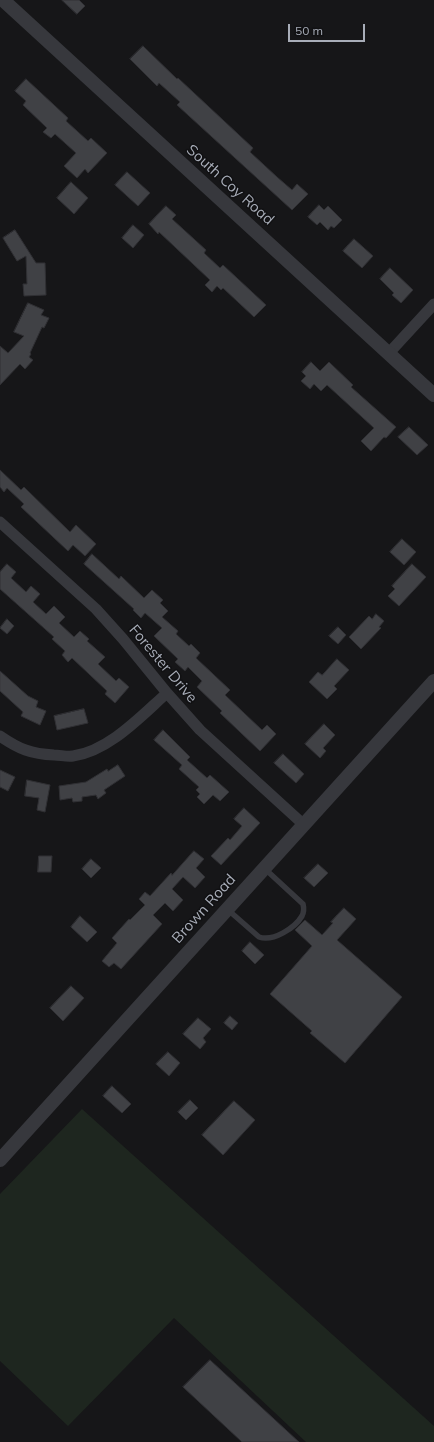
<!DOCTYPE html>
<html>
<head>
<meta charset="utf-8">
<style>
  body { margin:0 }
  #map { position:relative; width:434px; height:1442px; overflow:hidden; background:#161618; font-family:Mulish,sans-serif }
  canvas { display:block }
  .scale { position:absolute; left:288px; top:24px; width:77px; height:18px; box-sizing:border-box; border:2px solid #a8adb8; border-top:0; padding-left:5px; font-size:12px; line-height:14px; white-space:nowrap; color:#a8adb8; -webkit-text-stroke:3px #111113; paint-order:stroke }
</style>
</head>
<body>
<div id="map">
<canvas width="434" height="1442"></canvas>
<div class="scale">50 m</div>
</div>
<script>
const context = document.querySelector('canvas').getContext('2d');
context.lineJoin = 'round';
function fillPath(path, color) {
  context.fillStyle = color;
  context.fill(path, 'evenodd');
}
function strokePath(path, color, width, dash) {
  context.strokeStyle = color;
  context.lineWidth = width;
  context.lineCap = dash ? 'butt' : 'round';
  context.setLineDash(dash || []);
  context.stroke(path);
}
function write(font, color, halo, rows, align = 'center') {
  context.font = font + ' Mulish,sans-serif';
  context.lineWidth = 3;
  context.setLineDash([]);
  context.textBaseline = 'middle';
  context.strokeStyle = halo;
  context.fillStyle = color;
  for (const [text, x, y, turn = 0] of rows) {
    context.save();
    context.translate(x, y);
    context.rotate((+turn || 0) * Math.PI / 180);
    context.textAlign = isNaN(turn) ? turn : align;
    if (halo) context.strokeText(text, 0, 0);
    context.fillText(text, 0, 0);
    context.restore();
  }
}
fillPath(new Path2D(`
  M82 1109 434 1426V1442H306L174 1318 68 1426 0 1361V1194Z`), '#1e261f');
const building = new Path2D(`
  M62 0H79L85 6 77 14Z
  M143 46 177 79 178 78 253 148 250 152 277 177 292 190 297 184 308 194 292 210 177 105 180 102 159 83 157 86 130 59Z
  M26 79 68 118 66 121 88 141 91 138 107 153 88 173 85 169 77 178 64 166 76 153 55 134 51 138 43 132 47 128 23 105 26 101 15 91Z
  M127 172 150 193 138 206 115 185Z
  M71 182 88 198 74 214 57 198Z
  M319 205 324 210 328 206 342 220 334 228 331 226 328 230 320 222 317 225 308 217Z
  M166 206 176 215 172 219 206 250 204 253 220 268 223 265 266 305 254 317 223 288 221 290 217 286 212 292 205 285 210 280 159 232 158 234 149 224Z
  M133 225 144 235 133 248 122 238Z
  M15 230 36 263H45L46 295 24 296 23 284H27L26 256 17 261 3 238Z
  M354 239 373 256 362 268 343 251Z
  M390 268 413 290 401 303 392 295 394 293 380 279Z
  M28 303 44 310 41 315 49 318 44 328 42 327 30 353 31 354 29 357 33 360 25 369 20 364 0 385V346L8 353 24 336 14 332Z
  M311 362 320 371 329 362 353 385 351 387 396 427 386 438 384 437 371 451 361 441 374 428 327 385 321 391 314 384 310 389 301 381 306 376 302 372Z
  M409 427 428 445 417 455 398 437Z
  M0 470 21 490 24 487 70 532 76 525 96 544 85 556 73 545 68 551 21 507 24 504 7 488 4 492 0 487Z
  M402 539 416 552 404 565 390 552Z
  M92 554 119 579 121 576 144 598 152 590 163 600 160 603 168 611 162 617 178 631 176 634 189 646 191 644 200 653 196 658 230 690 225 695 262 730 267 725 276 734 260 751 220 713 222 711 197 687 202 681 188 667 185 671 175 662 178 659 154 636 162 628 145 613 141 618 133 610 134 609 84 564Z
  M7 564 16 572 11 578 26 592 31 586 40 594 33 602 46 614 54 606 65 617 59 623 74 637 80 631 89 639 87 641 105 657 98 664 116 681 119 678 129 687 115 703 105 694 107 691 72 658 68 662 62 655 65 651 52 639 54 637 0 589V572Z
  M412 564 426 577 399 606 388 596 395 589 392 586Z
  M376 614 384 621 379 627 381 628 361 649 349 637 369 616 372 619Z
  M7 619 14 626 7 634 0 628Z
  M338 627 346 635 338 644 329 636Z
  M337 659 349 670 334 686 337 689 327 699 309 682 318 672 322 675Z
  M0 671 28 696 38 701 36 707 46 711 40 725 21 716 23 712 0 691Z
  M84 709 88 723 57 730 54 716Z
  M324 724 335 735 323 748 326 751 320 758 305 744Z
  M163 730 190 757 187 760 207 778 210 775 229 792 220 801 213 795 204 804 197 797 200 794 196 790 199 787 179 769 182 765 154 740Z
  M283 754 304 774 296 783 274 763Z
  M118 765 125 776 104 790 106 793 98 799 96 795 82 797V801L73 802 72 798 60 800 59 786 86 782 107 769 108 771Z
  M0 770 15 777 8 791 0 787Z
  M27 780 50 785 45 812 37 810 39 798 25 796Z
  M244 808 260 823 221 865 211 856 228 838 230 840 242 826 234 819Z
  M194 851 204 859 196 868 205 877 195 888 183 877 172 889 183 900 173 911 165 903 153 915 162 924 121 969 114 963 109 967 102 961 117 943 112 938 129 919 130 920 145 905 139 899 145 892 150 896 171 873 172 875Z
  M39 856H52L51 872H38Z
  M91 859 101 868 91 878 82 869Z
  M318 864 328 873 314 887 304 878Z
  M344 908 356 919 337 940 402 997 345 1063 310 1033 312 1031 270 994 312 946 295 930 305 920 322 935 333 923 331 922Z
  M80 916 97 932 87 942 71 927Z
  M250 942 264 955 255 964 242 951Z
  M71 986 84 998 63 1021 50 1008Z
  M230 1016 238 1023 232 1030 224 1023Z
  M198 1018 211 1029 203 1038 206 1042 200 1049 183 1034Z
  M168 1052 180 1063 169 1076 156 1064Z
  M112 1086 131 1104 122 1113 103 1096Z
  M190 1100 198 1108 186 1120 178 1112Z
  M234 1101 255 1120 223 1155 202 1135Z
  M210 1360 299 1442H242L183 1387Z`);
fillPath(building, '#404145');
strokePath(building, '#303034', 1);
strokePath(new Path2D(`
  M227 909 259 937C273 942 295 928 302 916 304 912 304 908 303 904L264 868`), '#37383d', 5.5);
strokePath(new Path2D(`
  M389 353 434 304
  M0 522 96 609 123 639 167 693 200 730 303 824
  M0 736C19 749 31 754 54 755 60 755 67 757 73 756 109 751 141 716 167 693`), '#37383d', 11);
strokePath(new Path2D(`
  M3 0 434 395
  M0 1160 434 681`), '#37383d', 14);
write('15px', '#a8adb8', '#111113', [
  ["South Coy Road",230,185,42],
  ["Forester Drive",163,664,50],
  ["Brown Road",204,909,-48]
]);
</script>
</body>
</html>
